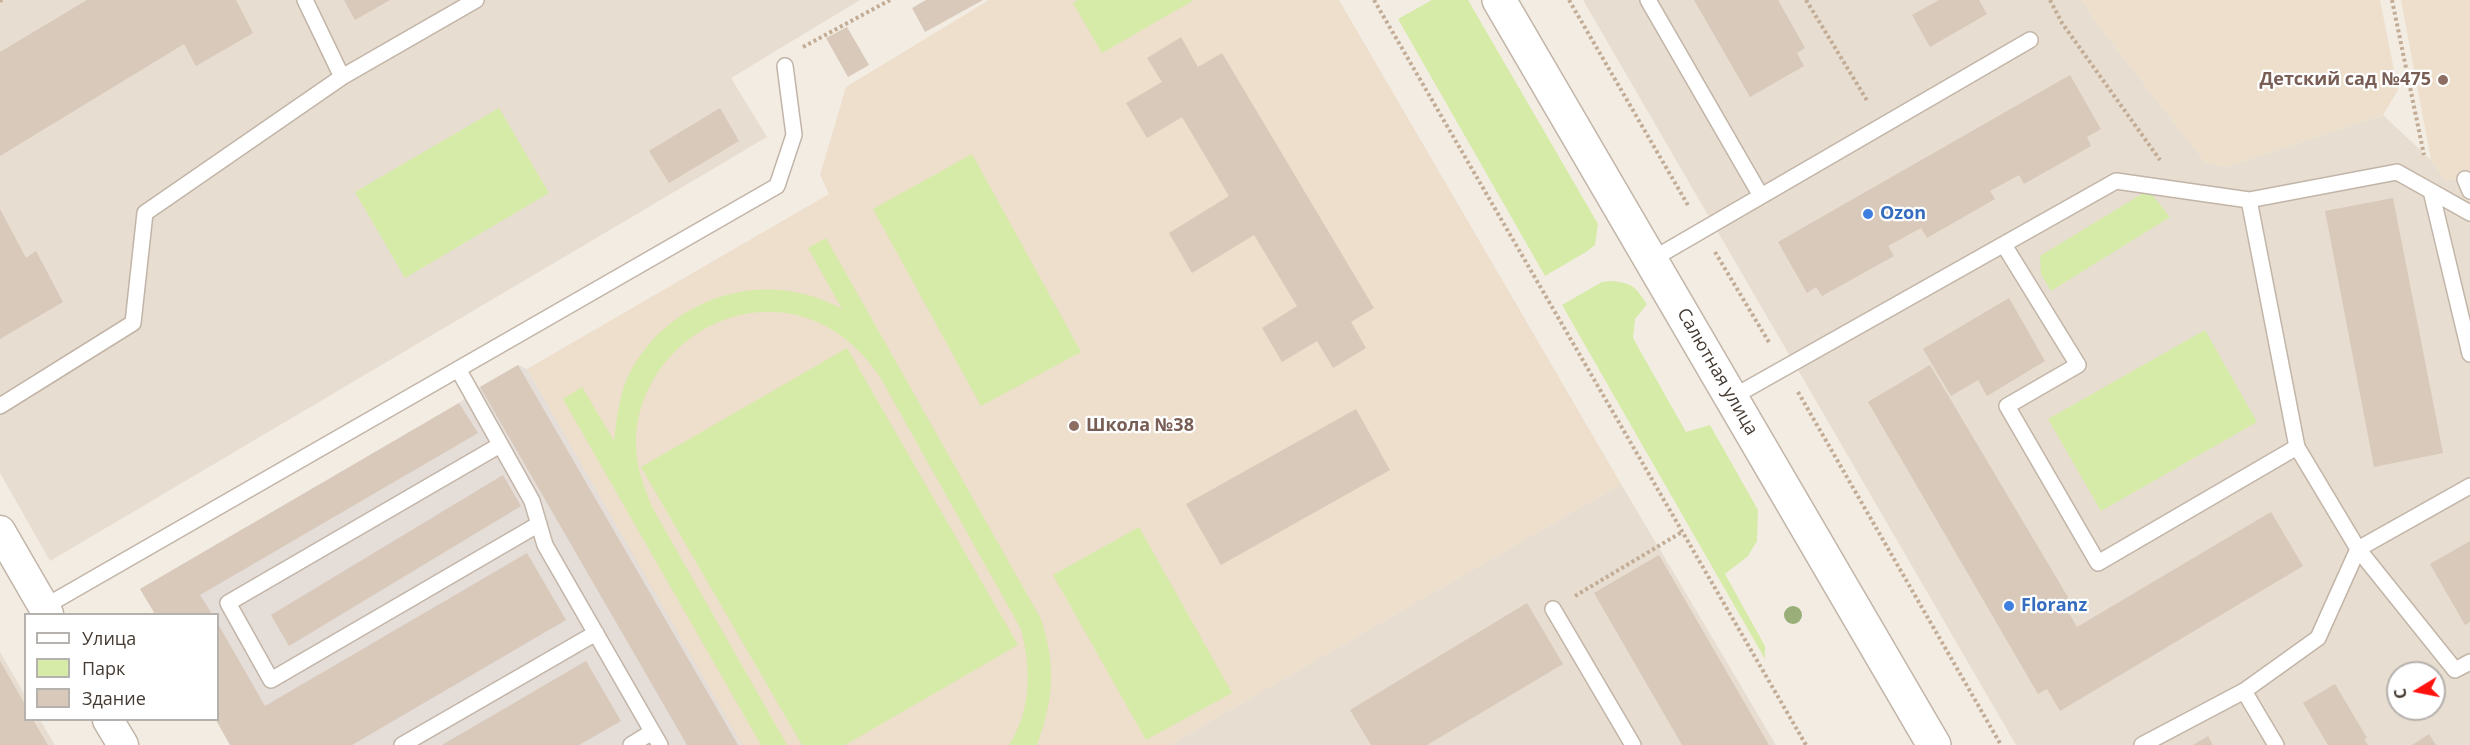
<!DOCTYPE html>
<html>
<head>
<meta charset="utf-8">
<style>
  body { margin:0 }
  #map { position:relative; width:2470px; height:745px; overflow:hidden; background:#f3ece3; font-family:"Open Sans",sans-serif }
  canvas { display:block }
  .legend { position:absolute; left:24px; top:613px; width:195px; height:108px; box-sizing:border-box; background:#fff; border:2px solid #b5b1ad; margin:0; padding:8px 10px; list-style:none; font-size:18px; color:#453b33 }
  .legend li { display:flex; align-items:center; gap:12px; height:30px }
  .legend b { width:30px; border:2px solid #b5b1ad }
  .north { position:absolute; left:2386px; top:661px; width:60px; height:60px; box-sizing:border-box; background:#fff; border:2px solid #b5b1ad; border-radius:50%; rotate:260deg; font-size:16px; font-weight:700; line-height:24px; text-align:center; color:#453b33 }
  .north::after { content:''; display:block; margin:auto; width:21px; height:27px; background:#ff110e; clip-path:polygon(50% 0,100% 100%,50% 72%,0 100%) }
</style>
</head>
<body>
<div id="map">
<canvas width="2470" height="745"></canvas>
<ul class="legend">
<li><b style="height:8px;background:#fff"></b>Улица</li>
<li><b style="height:16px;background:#d6eba8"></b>Парк</li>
<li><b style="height:16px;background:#d8c9ba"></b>Здание</li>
</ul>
<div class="north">С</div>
</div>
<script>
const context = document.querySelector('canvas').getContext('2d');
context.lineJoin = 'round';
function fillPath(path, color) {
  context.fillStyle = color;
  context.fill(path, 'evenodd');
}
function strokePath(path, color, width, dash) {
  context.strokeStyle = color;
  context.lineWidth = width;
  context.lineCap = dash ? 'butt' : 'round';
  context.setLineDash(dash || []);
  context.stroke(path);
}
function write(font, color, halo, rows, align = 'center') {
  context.font = font + ' "Open Sans",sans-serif';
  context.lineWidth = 4.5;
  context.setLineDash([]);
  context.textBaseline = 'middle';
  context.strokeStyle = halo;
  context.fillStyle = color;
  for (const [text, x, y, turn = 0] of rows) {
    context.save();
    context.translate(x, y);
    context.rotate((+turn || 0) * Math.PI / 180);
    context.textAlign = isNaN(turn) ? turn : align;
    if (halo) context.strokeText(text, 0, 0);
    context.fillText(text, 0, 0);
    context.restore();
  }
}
fillPath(new Path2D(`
  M0 0H860L731 78 767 137 50 561 0 473Z
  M1583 0H2082L2098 25 2205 162 2226 167 2383 115 2431 160 2445 180 2470 178V745H2016ZM2398 673H2434V709H2398Z
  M1621 484 1776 745H1169Z
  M0 652 25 695 26 720H40L55 745H0Z`), '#e7ddd0');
fillPath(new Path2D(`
  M518 365 527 369 744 745H230L216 720H218V614H155L140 589 459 403 480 387Z`), '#e5ddd8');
fillPath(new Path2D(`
  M989 0H1339L1621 484 1169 745H742L527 369 829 194 820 175 846 87Z
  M2082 0H2380L2398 90 2383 115 2226 167 2205 162 2098 25Z
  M2401 0H2470V178L2445 180 2431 160Z`), '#eddfcb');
fillPath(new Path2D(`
  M1078 0H1194L1102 53 1073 3Z
  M1432 0H1468L1598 224 1595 245 1586 252 1545 276 1398 19Z
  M499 108 549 193 405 278 355 192Z
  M972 154 1081 352 981 406 873 209Z
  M2145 192 2153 196 2170 217 2051 291 2041 274 2040 256Z
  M826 238 1041 619C1056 666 1054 698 1037 745H1009C1032 709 1031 669 1021 629L880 377C863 352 843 333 815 321 730 286 635 355 636 445 636 467 644 487 652 507L787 745H761L563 399 582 387 614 441C617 417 619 393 631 370 673 295 767 267 842 309L808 248Z
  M1613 281C1634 284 1635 287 1647 304L1635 319 1633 338 1686 432 1710 425 1758 510 1757 541 1748 556 1725 574 1765 646V659L1562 305 1602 282Z
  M2205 330 2257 422 2101 511 2048 419Z
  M847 348 1018 645 845 745H802L641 467Z
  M1139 527 1232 693 1146 740 1053 575Z`), '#d6eba8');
fillPath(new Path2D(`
  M87 0H236L253 33 196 66 184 44 0 156V52Z
  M344 0H390L355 20Z
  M926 0H983L925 32 912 8Z
  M1694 0H1778L1805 48 1797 53 1804 66 1750 97Z
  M1939 0H1979L1987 14 1930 47 1912 15Z
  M847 27 869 65 848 77 826 38Z
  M1181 37 1198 67 1222 53 1374 308 1351 322 1366 348 1333 368 1317 341 1282 362 1262 328 1297 306 1254 235 1192 273 1169 233 1229 196 1182 117 1147 138 1126 103 1162 82 1147 58Z
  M2070 75 2101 129 2087 137 2091 146 2024 184 2019 175 1990 191 1995 199 1927 238 1921 228 1888 246 1894 256 1822 296 1816 287 1807 293 1778 242Z
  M720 108 739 141 669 183 649 151Z
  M2393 198 2443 453 2374 467 2325 211Z
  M0 209 26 258 36 251 63 302 0 339Z
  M2009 298 2045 361 1987 396 1978 380 1951 396 1923 349Z
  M518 365 738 745H687L480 387Z
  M1930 365 2072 604 2066 608 2077 627 2271 512 2303 566 2060 711 2047 689 2038 694 1868 402Z
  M459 403 478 433 200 595 212 614H155L140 589Z
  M1356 409 1390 470 1221 565 1186 504Z
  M503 475 521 506 289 646 271 615Z
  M2470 541V622L2465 625 2430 564Z
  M527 553 566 620 352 745H230L216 720H218V624L265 706Z
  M1659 555 1769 745H1682L1594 593Z
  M1527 603 1563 664 1427 745H1371L1350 710Z
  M0 661 26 706V720H33L48 745H0Z
  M586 661 621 721 579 745H442Z
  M2335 684 2367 738 2364 739 2368 745H2328L2303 703Z
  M2429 734 2436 745H2412Z
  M2208 736 2213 745H2193Z`), '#d8c9ba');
const service = new Path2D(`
  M305 0 342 77
  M1648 0 1761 196
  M2465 179 2470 191
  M2431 191 2470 213
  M2249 200 2297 447 2358 549 2455 670 2470 662
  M2004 245 2078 365 2007 406 2098 563 2297 447
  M1651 260 2030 40
  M458 369 532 501 545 545 660 745
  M1731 398 2116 181 2249 200 2397 172 2431 191 2470 354
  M0 406 133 323 145 213 342 77 476 0
  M500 445 228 603 271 680 539 524
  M44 607 777 186 794 135 785 66
  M1553 609 1633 745
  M2244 691 2276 745
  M402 745 596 633
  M631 745 652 732
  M2142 745 2244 691 2318 638 2358 549 2470 486`);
const minor = new Path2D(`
  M0 531 48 614
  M108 720 123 745`);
const tertiary = new Path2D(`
  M1499 0 1934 745`);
strokePath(service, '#c2b5a8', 18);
strokePath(minor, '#c2b5a8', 33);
strokePath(tertiary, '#c2b5a8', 36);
strokePath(new Path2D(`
  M1374 0 1806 745
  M1569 0 1689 207
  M1806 0 1868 102
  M2050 0 2062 23 2160 160
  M2392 0 2424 155
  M0 1 2 0
  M803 47 890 0
  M1715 252 1770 344
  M1798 392 2001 745
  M1575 596 1682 532`), '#c2ac95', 4, [3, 3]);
strokePath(service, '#fff', 15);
strokePath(minor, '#fff', 30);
strokePath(tertiary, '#fff', 33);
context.fillStyle = '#99ae79';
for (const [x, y] of [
  [1793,615]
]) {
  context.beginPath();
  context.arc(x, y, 9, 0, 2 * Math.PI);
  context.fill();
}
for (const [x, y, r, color] of [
  [2443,80,6,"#8d6e63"],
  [1868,214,6,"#3f7fe0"],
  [1074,426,6,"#8d6e63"],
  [2009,606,6,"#3f7fe0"]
]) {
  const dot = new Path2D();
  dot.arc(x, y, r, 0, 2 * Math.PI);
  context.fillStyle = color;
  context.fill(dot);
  strokePath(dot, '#fff', 2);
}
write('bold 18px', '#785e54', '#fff', [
  ["Детский сад №475",2431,80],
  ["Школа №38",1086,426,"left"]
], 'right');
write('bold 18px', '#366cbe', '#fff', [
  ["Ozon",1880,214],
  ["Floranz",2021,606]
], 'left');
write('18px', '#453b33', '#fff', [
  ["Салютная улица",1717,372,60]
]);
</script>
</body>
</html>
